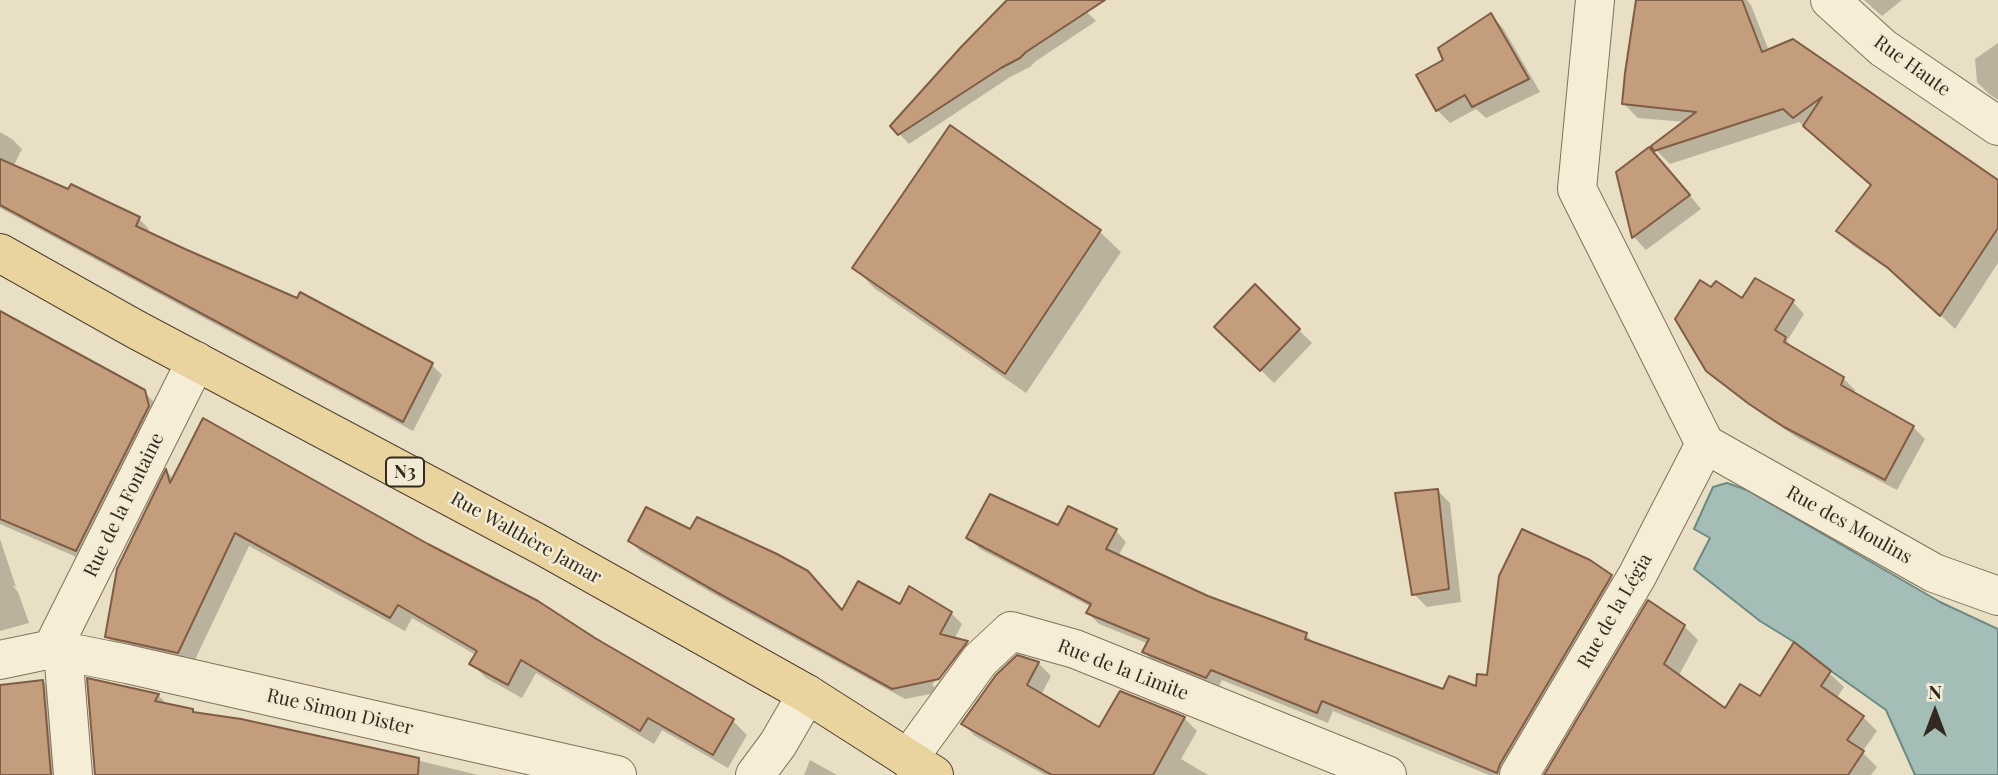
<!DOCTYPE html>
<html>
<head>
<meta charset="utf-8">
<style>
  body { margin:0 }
  #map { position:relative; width:1998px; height:775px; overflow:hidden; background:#e9dfc4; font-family:"Playfair Display",serif }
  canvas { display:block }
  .north { position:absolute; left:1900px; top:677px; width:70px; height:70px; -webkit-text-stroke:5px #f2ead2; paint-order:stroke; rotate:0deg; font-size:19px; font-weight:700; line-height:28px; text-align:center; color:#33291f }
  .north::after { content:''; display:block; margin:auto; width:24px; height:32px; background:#33291f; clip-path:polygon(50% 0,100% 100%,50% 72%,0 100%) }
</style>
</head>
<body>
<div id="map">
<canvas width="1998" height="775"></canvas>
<div class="north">N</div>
</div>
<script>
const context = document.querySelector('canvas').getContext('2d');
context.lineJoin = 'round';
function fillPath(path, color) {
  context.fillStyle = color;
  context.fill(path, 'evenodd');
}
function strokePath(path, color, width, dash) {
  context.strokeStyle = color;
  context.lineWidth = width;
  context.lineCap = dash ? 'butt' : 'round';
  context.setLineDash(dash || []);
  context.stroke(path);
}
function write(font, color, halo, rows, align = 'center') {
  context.font = font + ' "Playfair Display",serif';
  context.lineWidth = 5;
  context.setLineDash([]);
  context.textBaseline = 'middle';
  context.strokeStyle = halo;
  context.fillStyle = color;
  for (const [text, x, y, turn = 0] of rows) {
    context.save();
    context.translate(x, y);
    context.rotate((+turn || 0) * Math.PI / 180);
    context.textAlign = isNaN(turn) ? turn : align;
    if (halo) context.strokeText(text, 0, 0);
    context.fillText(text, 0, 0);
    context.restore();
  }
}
const water = new Path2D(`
  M1727 483 1747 490 1940 602 1998 629V775H1915L1886 710 1831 671 1794 642 1760 621 1694 569 1710 538 1694 529 1713 487Z`);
fillPath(water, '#a5bdb7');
strokePath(water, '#6d8a84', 2);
fillPath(new Path2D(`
  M1009 0H1075L1096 21 1036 61 1030 67 1010 77 909 144 892 126Z
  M1638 0H1747L1751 5 1769 51 1796 40 1832 65 1840 73 1998 183V263L1955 329 1905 281 1852 245 1838 231 1872 186 1799 122 1670 164 1656 150 1685 122 1638 118 1624 104Z
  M1864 0H1902L1882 16Z
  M1491 15 1503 28 1540 92 1486 118 1476 109 1450 123 1437 110 1445 60Z
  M1998 43V100L1989 94 1977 82 1975 59Z
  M950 127 1100 232 1121 252 1026 393 874 288 854 267Z
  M0 132 12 139 22 149 13 167 139 219 149 229 146 233 297 300 301 294 432 365 442 375 413 431 0 208Z
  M1662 162 1701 209 1646 250 1634 237 1618 173Z
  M1255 286 1312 343 1274 383 1217 327Z
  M1742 300 1793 302 1804 314 1787 341 1796 351 1843 378 1855 390 1854 394 1913 427 1925 439 1897 490 1798 438 1763 415 1720 382 1707 370Z
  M0 314 144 392 156 404 88 562 0 524Z
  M167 472 174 479 594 639 733 721 747 735 728 768 662 730 654 744 536 673 522 698 486 678 472 664 476 655 412 618 405 631 249 546 192 666 121 651 107 637Z
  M1437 490 1450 503 1461 602 1427 607 1414 594Z
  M1059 527 1116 531 1126 542 1118 556 1207 597 1306 635 1316 645 1444 691 1477 688 1611 577 1622 587 1511 775H1489L1333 711 1328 723 1222 680 1218 688 1155 663 1144 652 1149 644 1099 624 1088 613 1091 607 980 549 969 538Z
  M0 539 16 587 12 585 18 592 29 623 0 631Z
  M630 541 843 612 900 606 951 613 962 624 954 640 967 643 978 654 950 690 905 699 731 604 641 552ZM961 647H966L935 687 932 685Z
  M1684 626 1698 640 1678 677 1725 711 1829 673 1844 687 1836 699 1863 717 1877 731 1862 752 1877 767 1871 775H1545Z
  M1038 663 1051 676 1041 695 1100 730 1184 718 1197 731 1181 759 1208 775H1045L975 736 963 724Z
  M43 681 53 692 60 775H0V695Z
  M158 695 168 705 192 710 195 714 371 749 478 775H96Z
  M810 760 837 775H804Z`), '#0003');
const building = new Path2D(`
  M1007 0H1105L1026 52 1020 58 1001 68 898 135 890 126 962 46Z
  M1636 0H1742L1762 52 1793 39 1998 180V228L1940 316 1888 268 1836 231 1871 185 1803 126 1822 97 1793 118 1783 109 1654 151 1651 146 1696 112 1622 104 1625 73Z
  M1491 13 1529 79 1472 107 1465 95 1436 111 1416 75 1443 60 1438 48Z
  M950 125 1101 230 1005 374 852 268Z
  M1649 147 1690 195 1632 238 1616 172Z
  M0 159 68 189 71 184 106 201 140 217 136 226 185 249 297 298 300 292 433 363 403 422 0 205Z
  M1755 278 1794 300 1775 330 1786 337 1784 342 1844 377 1841 385 1914 426 1885 480 1784 427 1749 404 1706 371 1675 319 1700 280 1711 287 1716 281 1742 298Z
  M1255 284 1300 329 1260 371 1214 327Z
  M0 311 145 390 149 406 76 551 0 519Z
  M203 418 428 544 538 601 595 638 734 719 713 755 648 718 640 731 521 660 508 685 469 664 477 651 398 605 390 618 235 533 178 653 105 637 117 569 166 469 170 483Z
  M1438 489 1449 589 1412 595 1395 493Z
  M990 494 1058 525 1068 506 1117 529 1106 549 1208 596 1307 633 1305 639 1443 689 1449 676 1476 686 1477 674 1487 675 1499 576 1522 529 1590 560 1612 575 1500 764 1497 773 1322 701 1317 713 1211 670 1206 678 1142 652 1149 639 1086 613 1091 604 966 538Z
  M646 507 690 529 697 517 777 554 808 571 842 610 858 581 900 604 909 586 952 612 940 634 968 641 939 679 892 689 718 593 628 541Z
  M1648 600 1685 625 1664 664 1725 708 1740 684 1760 696 1794 642 1831 671 1821 686 1864 716 1847 740 1864 751 1848 775H1544Z
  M1017 655 1039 662 1027 685 1099 727 1120 691 1185 717 1153 775H1052L961 724 996 675Z
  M87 678 159 694 155 701 193 709V712L241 719 419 758 418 775H95Z
  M43 680 51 775H0V685Z`);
fillPath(building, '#c49d7d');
strokePath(building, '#7f5d44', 2);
const minor = new Path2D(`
  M1595 0 1577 189 1705 444
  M1830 0 1883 48 1998 126
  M1705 444 1934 573 1998 596
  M52 649 196 361
  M63 651 73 775
  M0 660 52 649 127 664 617 775
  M908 759 980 660 1011 631 1075 649 1387 775
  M755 775 778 744 807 694
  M1519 775 1637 576 1705 444`);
const major = new Path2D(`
  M0 253 135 329 543 546 807 694 934 775`);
strokePath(minor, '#82715c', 40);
strokePath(major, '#504030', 40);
strokePath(minor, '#f5edd6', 38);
strokePath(major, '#e9d49f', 38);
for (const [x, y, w] of [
  [405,472,38]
]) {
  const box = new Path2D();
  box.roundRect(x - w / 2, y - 14.5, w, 29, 5);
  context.fillStyle = '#f2ead2';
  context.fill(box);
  strokePath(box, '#33291f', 2);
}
write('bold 18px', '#33291f', null, [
  ["N3",405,472]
]);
write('19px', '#33291f', '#f2ead2', [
  ["Rue Haute",1912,66,36],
  ["Rue de la Fontaine",124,505,-64],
  ["Rue des Moulins",1849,525,29],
  ["Rue Walthère Jamar",526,538,29],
  ["Rue de la Légia",1615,611,-60],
  ["Rue de la Limite",1123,670,21],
  ["Rue Simon Dister",340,712,13]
]);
</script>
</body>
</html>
